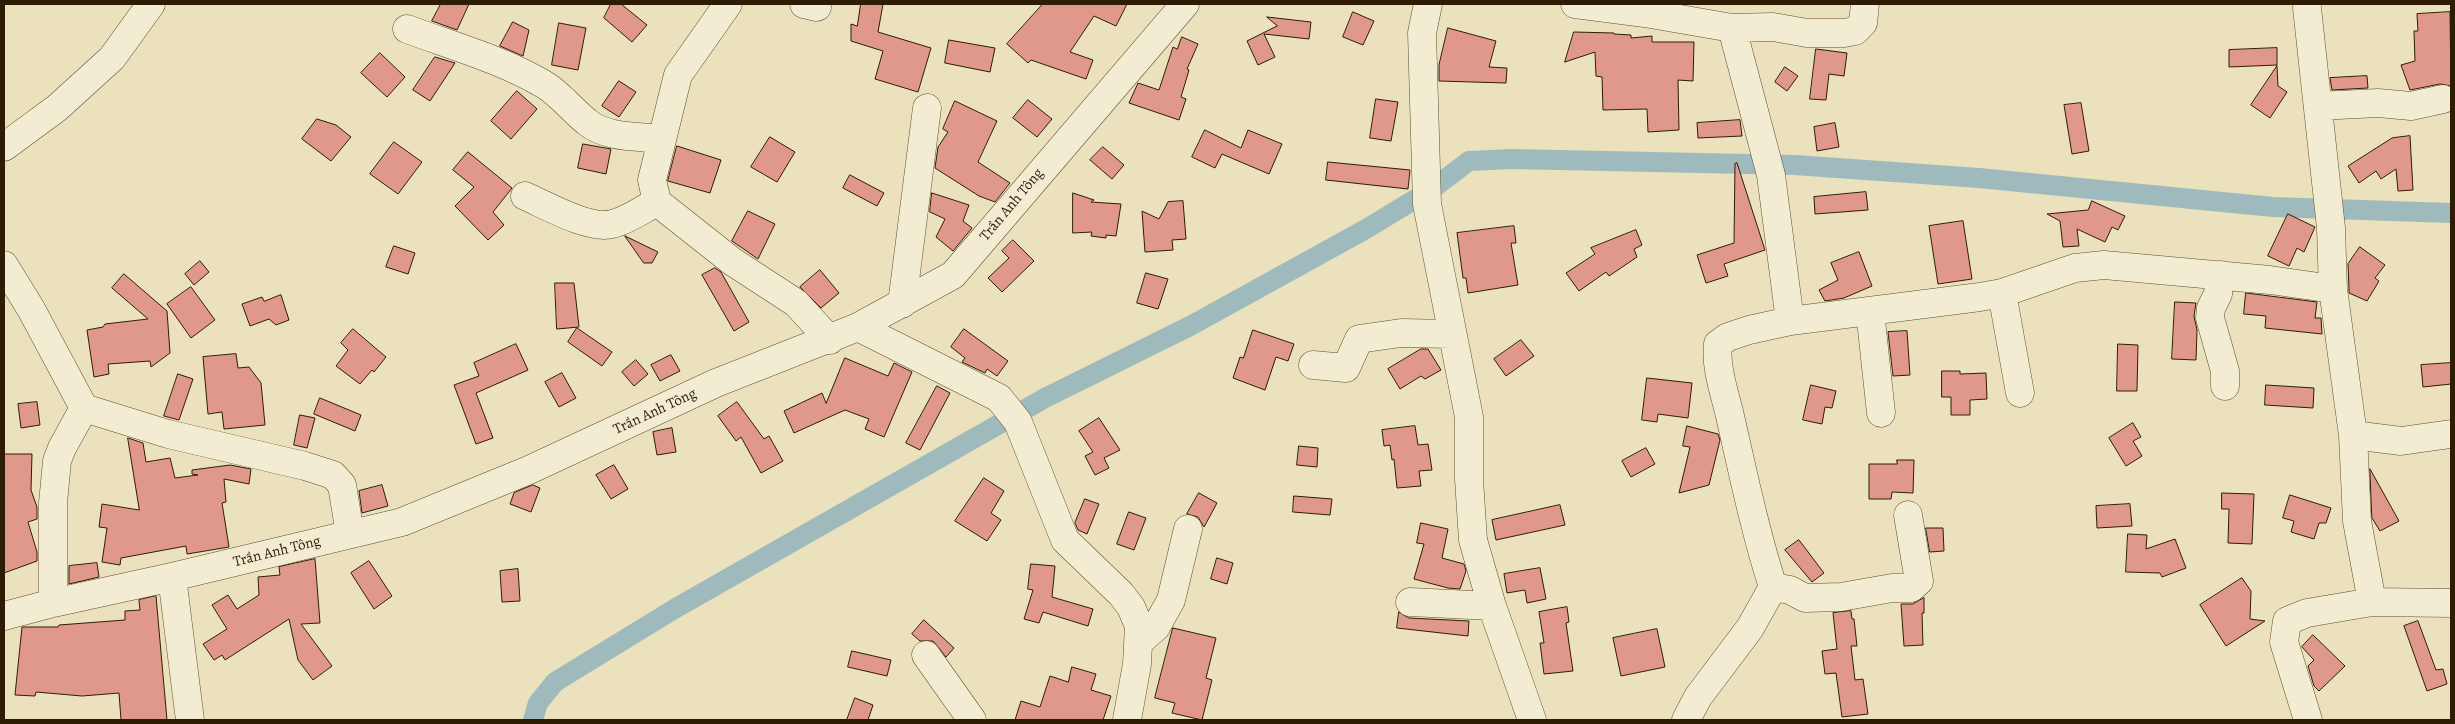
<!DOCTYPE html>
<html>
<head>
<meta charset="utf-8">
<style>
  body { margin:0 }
  #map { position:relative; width:2455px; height:724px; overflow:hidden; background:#ebe1bc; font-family:Alegreya,serif }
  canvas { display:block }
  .frame { position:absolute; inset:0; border:5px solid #2f1c04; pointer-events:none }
</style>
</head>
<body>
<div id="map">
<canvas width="2455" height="724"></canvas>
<div class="frame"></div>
</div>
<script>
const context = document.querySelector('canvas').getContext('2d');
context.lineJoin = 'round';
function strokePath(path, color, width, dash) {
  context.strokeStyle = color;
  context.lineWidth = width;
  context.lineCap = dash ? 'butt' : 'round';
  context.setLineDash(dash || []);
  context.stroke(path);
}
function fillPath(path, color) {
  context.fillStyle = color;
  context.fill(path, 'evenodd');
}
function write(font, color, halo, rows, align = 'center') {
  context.font = font + ' Alegreya,serif';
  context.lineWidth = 5;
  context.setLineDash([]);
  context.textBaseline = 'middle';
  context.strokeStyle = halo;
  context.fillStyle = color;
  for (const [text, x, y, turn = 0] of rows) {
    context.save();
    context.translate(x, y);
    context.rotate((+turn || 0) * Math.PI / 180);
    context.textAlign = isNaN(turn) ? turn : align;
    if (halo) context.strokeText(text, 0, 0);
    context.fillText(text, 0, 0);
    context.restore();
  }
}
strokePath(new Path2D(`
  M533 720 538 703 555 682 676 608 1045 398 1192 325 1366 229 1432 189 1469 161 1511 159 1795 165 1979 178 2273 207 2451 213`), '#9fbabd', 20);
const building = new Path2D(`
  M441 4H469L457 30 432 21Z
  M611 4H621L647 25 632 42 604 18Z
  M861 4H883L878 32 931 48 918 92 875 79 883 51 851 41V24L857 26Z
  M1043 4H1127L1116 26 1094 16 1070 52 1093 60 1086 79 1031 60 1028 63 1007 44Z
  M1353 12 1374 21 1363 45 1343 37Z
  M2450 12 2451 86 2440 84 2410 90 2401 65 2415 61 2414 31H2418L2417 14Z
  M1267 17 1311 22 1309 39 1264 34 1275 57 1258 65 1247 41 1277 26Z
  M513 22 529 30 523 56 500 46Z
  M559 23 586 28 578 70 552 65Z
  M1448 28 1496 41 1489 67 1507 68 1506 83 1439 81V65Z
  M1574 32 1614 33V34L1631 35V38L1652 36V42H1694L1693 81 1678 80 1679 130 1648 132 1647 109 1603 110 1602 77 1596 76 1595 52 1565 62Z
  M1182 37 1198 44 1187 69 1189 70 1181 97 1186 99 1179 120 1129 103 1138 83 1159 90 1173 47 1177 49Z
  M949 40 995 48 990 72 945 63Z
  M2277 48V65L2229 67V50Z
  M1816 49 1847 53 1844 76 1829 74 1826 100 1810 99Z
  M380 53 405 77 387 97 361 73Z
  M435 57 455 63 430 101 413 90Z
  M2277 66 2278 86 2287 92 2270 118 2251 105Z
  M1785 67 1798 76 1787 91 1775 82Z
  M2367 76 2368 88 2332 90 2330 78Z
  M619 81 636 92 619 117 602 106Z
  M517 91 537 109 511 139 491 121Z
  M1376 99 1398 102 1391 141 1370 138Z
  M1028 100 1052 119 1037 137 1013 118Z
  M955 101 997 121 978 162 1010 183 995 202 979 196 935 168 938 147 948 132 943 129Z
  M2081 103 2089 151 2072 154 2064 105Z
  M317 119 336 125 351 137 331 161 302 139Z
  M1740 120 1742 136 1698 138 1697 123Z
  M1835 123 1839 147 1817 151 1814 127Z
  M1205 130 1241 148 1248 130 1282 144 1269 174 1222 154 1215 168 1192 157Z
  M2410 136 2413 190 2398 191 2396 169 2381 179 2376 171 2359 183 2348 166 2392 138Z
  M770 137 795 152 777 182 751 167Z
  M394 142 422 162 398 194 370 174Z
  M583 144 611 149 606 174 578 168Z
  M677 146 721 160 710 193 668 181Z
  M1103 147 1124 165 1112 179 1090 160Z
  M468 152 512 188 493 212 504 225 488 240 455 206 474 187 453 170Z
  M1328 162 1410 170 1408 189 1326 180Z
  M1737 163 1765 250 1724 264 1728 276 1706 283 1697 255 1734 243 1735 164Z
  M850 175 884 193 877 206 843 188Z
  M1866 192 1868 210 1815 214 1814 197Z
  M932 193 969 205 963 221 972 228 953 251 936 237 945 219 930 212Z
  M1073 193 1094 200 1091 202 1121 204 1116 236 1106 235V238L1091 236 1092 232 1073 233Z
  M1183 201 1186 239 1172 240 1173 250 1145 252 1142 211 1159 219 1168 202Z
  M2092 201 2125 216 2118 230 2112 227 2105 242 2077 229 2079 246 2063 247 2060 221 2047 214 2088 210Z
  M748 211 775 224 758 259 732 241Z
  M2288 214 2315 227 2304 252 2297 248 2289 266 2268 256Z
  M1963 221 1972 279 1938 284 1929 226Z
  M1514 226 1516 243H1511L1518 285 1468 293 1466 278H1463L1457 233Z
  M1636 230 1642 245 1634 249 1637 257 1609 276 1606 272 1579 291 1566 273 1595 254 1591 248Z
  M625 236 658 252 652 263H644Z
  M1013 240 1034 261 1002 292 988 278 1009 258 1002 251Z
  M394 246 415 253 408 274 386 267Z
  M2360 247 2385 265 2375 278 2379 281 2367 301 2349 293V288L2348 264Z
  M1859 252 1872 286 1844 298 1825 301 1819 290 1838 280 1831 263Z
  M200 261 209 272 194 285 185 274Z
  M715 268 721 272 749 322 734 331 702 275Z
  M820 270 839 293 821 308 800 287Z
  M1146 273 1168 279 1158 309 1137 303Z
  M124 274 167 311 170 353 151 367 150 361 108 364 109 374 94 377 87 330 103 327 105 324 148 319 112 288Z
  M555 283H574L579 327 557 329Z
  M191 287 215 320 191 338 167 304Z
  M2246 293 2317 302 2315 318H2321L2322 334 2265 328 2266 316 2244 314Z
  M281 295 289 320 276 325 269 319 250 326 242 304 262 297 264 301Z
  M2175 302 2196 303 2194 316 2197 330 2196 360 2172 359Z
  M577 328 612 352 602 366 568 342Z
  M353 329 386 357 374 372 372 370 360 384 336 366 348 350 341 343Z
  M964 329 1008 361 997 376 987 369 985 373 962 362 965 358 951 347Z
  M1253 330 1294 344 1288 361 1276 357 1265 390 1233 378 1240 357 1243 358Z
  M1907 331 1910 375 1893 376 1888 332Z
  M1521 340 1534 356 1506 376 1494 359Z
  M516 344 528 370 476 393 493 438 476 444 454 385 479 376 474 363Z
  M2118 344 2138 345 2137 391H2117Z
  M1421 349H1428L1441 370 1425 379 1421 376 1400 389 1388 369Z
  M236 354 238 368 249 367 261 383 265 425 224 429 222 412 208 414 203 357Z
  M671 355 680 371 660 381 651 365Z
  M845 358 888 376 894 363 912 372 884 437 865 429 869 419 845 410 794 433 784 411 822 393 826 403Z
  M636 360 648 374 634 386 622 372Z
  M2451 363V384L2423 387 2421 365Z
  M1942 371H1960V374L1986 373 1987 399 1970 400V415H1951V397H1942Z
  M562 373 576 398 559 407 545 382Z
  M178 374 193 379 179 420 164 416Z
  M1647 378 1692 383 1688 418 1658 414 1657 422 1642 420Z
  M1811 385 1836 391 1832 408 1825 407 1822 424 1803 420Z
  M2266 385 2314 388 2313 408 2265 405Z
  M937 386 950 393 920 450 906 443Z
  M320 398 361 415 355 431 314 414Z
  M37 402 40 425 21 428 18 404Z
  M737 402 764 439 769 436 783 461 761 473 741 437 736 441 718 416Z
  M300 415 315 418 307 448 294 445Z
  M1099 418 1120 450 1104 458 1109 468 1095 475 1085 456 1093 452 1079 431Z
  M2133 423 2141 437 2133 441 2142 456 2126 466 2109 438Z
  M1415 426 1418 445 1428 444 1432 470 1419 471 1421 486 1397 488 1394 459 1392 460 1390 445 1384 446 1382 430Z
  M1687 426 1718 434 1720 440 1709 485 1679 493 1690 447 1683 446Z
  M672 428 676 452 657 455 653 432Z
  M128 438 143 443 146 462 170 458 175 478 198 475 192 474V470L230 465 251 469 249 484 224 479 226 502 222 503 229 547 187 554 186 546 121 558 120 565 102 562 107 528 99 527 102 504 139 510Z
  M1299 446 1318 448 1317 467 1297 465Z
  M1646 448 1655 464 1631 477 1622 461Z
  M4 454H32L31 490 37 507V519L28 522 37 552V561L4 573Z
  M1897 460H1914L1913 493 1892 492 1891 499H1869V464H1897Z
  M614 465 628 489 611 499 596 475Z
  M2370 469 2399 521 2380 531 2372 518Z
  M984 478 1004 491 991 513 1001 520 987 541 955 521Z
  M382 485 388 506 362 513 359 491Z
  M533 485 540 488 531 512 510 504 514 493Z
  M1199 493 1217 503 1204 527 1198 517 1187 514Z
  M2222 493 2254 494 2252 544 2228 543 2229 509H2222Z
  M2290 495 2331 508 2326 523H2319L2314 539 2291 532 2294 521 2283 518Z
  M1294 496 1332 499 1330 515 1293 512Z
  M1085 499 1099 504 1087 534 1078 530 1075 523Z
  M2130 504 2132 526 2097 528 2096 506Z
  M1560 505 1565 525 1496 540 1492 520Z
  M1129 512 1146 518 1134 550 1117 544Z
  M1421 523 1448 529 1442 558 1464 564 1466 571 1460 589 1448 588 1414 579 1424 544 1417 543Z
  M1926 528H1943L1944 551 1930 552Z
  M2128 534 2147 535 2146 549 2175 539 2186 568 2162 577 2160 573 2126 572Z
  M1799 540 1824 573 1812 582 1785 550Z
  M1217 558 1233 563 1227 584 1211 579Z
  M315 559 320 623 301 624 332 666 313 680 298 660 289 619 225 660 222 655 214 660 203 644 227 629 212 605 228 595 237 609 259 595 258 577 280 575 279 567Z
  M369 561 392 596 374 609 351 573Z
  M97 563 99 577 69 584V566Z
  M1031 564 1055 566 1052 597 1093 609 1088 626 1043 612 1039 623 1024 619 1033 590 1028 589Z
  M1540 568 1546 599 1527 603 1525 590 1507 593 1504 574Z
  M518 569 520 601 502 602 500 571Z
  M2242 578 2251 591 2250 619 2265 621 2226 646 2200 605Z
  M156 596 167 720H121L119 693 82 696 36 692 35 696 15 695 22 627H58L59 625 125 620V611L140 610 139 600Z
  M1924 598V613H1922L1923 645 1904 646 1901 604H1912Z
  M1567 607 1569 622 1566 623 1573 671 1544 674 1540 643H1544L1539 612Z
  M1851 611 1852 619H1854L1857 646H1851L1855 680 1863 679 1868 714 1842 717 1836 673 1825 674 1822 651 1837 649 1833 613Z
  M1399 612 1409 618 1469 621 1468 636 1397 628Z
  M924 620 954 648 946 657 933 641H920L912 634Z
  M2418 621 2436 670 2443 669 2447 684 2427 691 2404 626Z
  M1173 628 1216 638 1206 678 1212 680 1202 720 1172 713 1175 703 1155 698Z
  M1657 629 1665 667 1621 676 1613 638Z
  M2313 635 2345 666 2319 691 2314 686 2308 666 2314 660 2302 647Z
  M852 651 891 660 887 676 848 667Z
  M1072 667 1096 674 1091 690 1111 696 1103 720H1015L1021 701 1040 707 1050 676 1068 682Z
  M855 698 873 705 868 720H847Z`);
fillPath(building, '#e0988d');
strokePath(building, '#2f1c04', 1);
const minor = new Path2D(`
  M728 4 678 75 652 180 657 202 733 262 796 303 830 340
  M804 4 817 7
  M1428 4 1422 33 1427 204 1469 417V479L1473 540 1492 606 1532 720
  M1575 4 1645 13 1732 28 1773 27 1807 33H1844L1855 31 1863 23 1865 4
  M2307 8 2331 228 2333 289
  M1732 28 1771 175 1790 321
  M407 29C453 46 503 60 545 85 561 95 573 111 587 122 606 138 637 136 661 139
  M2318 106 2378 103 2411 106 2443 99
  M4 147 57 108 112 58 151 4
  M525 196C546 205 589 230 612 224 627 221 643 209 657 202
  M4 265 31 309 84 408 62 448 57 461 53 503V603
  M2220 275 2218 294 2211 308 2210 318 2225 371V386
  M2002 293 2020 393
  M902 304 927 108
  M1870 311 1881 413
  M858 327 999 398 1018 422 1065 540 1121 594 1131 607 1139 626 1137 664 1127 720
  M1313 365 1346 368 1359 339 1401 333 1452 334
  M84 408 168 434 305 466 333 475 342 485 350 534
  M2353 435 2401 441 2451 434
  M172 577 190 720
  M1773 587 1790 590 1805 598 1841 597 1892 588H1911L1919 581 1908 515
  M1410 602 1492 606
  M4 616 53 603 172 577 402 522 529 470 716 383 858 327 953 275 1185 4
  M1139 642 1156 627 1171 600 1188 529
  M926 655 972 720
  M1686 720 1698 697 1750 628 1773 587C1755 531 1743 473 1730 416 1725 394 1715 367 1718 344L1728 337 1749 330 1790 321 1980 297 2002 293 2075 268 2104 265 2270 280 2333 289 2353 435 2357 521 2372 602 2451 603
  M2308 720 2284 642 2287 621 2307 613 2372 602`);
strokePath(minor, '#5e4d32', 29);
strokePath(minor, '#f2ecd3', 28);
write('15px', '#2f1c04', '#f2ecd3', [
  ["Trần Anh Tông",1012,205,-50],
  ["Trần Anh Tông",655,412,-25],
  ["Trần Anh Tông",277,552,-14]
]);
</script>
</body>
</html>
